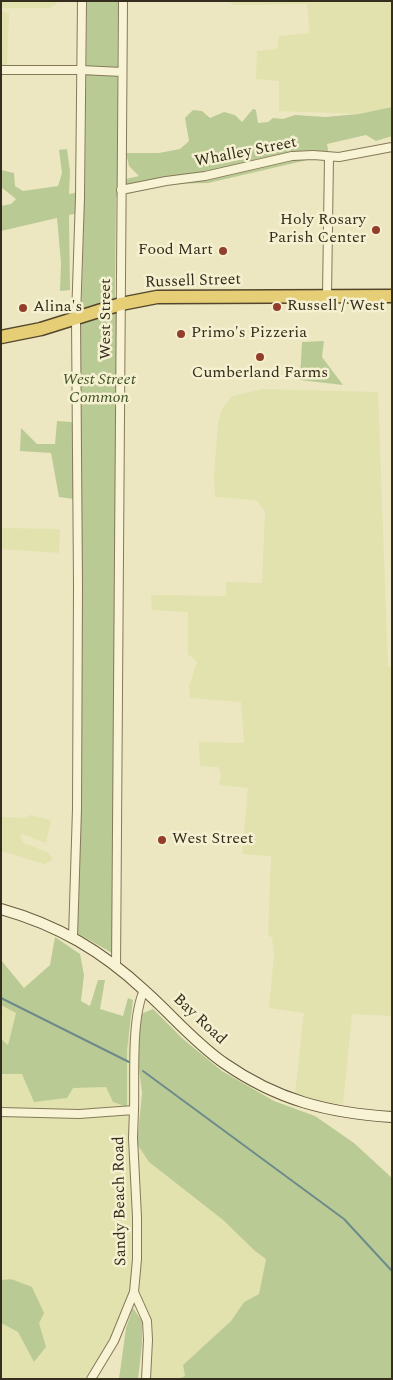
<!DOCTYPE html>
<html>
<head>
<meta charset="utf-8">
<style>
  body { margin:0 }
  #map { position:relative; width:393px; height:1380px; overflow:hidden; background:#ede7c1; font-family:Spectral,serif }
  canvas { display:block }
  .frame { position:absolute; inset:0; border:2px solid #352d1d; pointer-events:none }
</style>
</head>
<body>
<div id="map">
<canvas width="393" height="1380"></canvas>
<div class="frame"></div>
</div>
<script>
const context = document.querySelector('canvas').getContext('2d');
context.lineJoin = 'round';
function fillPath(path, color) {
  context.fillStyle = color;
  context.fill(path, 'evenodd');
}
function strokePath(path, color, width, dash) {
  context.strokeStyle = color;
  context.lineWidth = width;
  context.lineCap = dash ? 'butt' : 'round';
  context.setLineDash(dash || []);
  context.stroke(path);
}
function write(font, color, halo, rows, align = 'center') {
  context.font = font + ' Spectral,serif';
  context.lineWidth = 5;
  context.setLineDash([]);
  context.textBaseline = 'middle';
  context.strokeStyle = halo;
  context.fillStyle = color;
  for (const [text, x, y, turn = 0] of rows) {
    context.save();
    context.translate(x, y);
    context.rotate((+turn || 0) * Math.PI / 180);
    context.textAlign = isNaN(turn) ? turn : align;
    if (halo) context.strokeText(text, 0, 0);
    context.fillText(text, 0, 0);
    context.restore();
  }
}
fillPath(new Path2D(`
  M1 1H57L56 4 50 8H1Z
  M226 1H392V107L359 114 279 111V81L256 79 257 51 277 49 279 36 310 33 307 4 235 5Z
  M1 11 9 14 7 66 1 65Z
  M263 389 378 392 388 667H392V1016L352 1014 343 1104 326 1103 295 1093 304 1013 269 1008 274 955 272 938 268 934 271 856 242 854 248 788 219 785 221 774 218 767 200 766 199 742 244 743 241 702 190 698 189 686 197 662 188 654V612L152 610 151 595 226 596V582L262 583 265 511 256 500 215 497 214 475 218 424 222 409 232 396Z
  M1 528 60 529 59 553 1 549Z
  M29 815 51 820 46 843 22 834 20 837 24 843 49 853 53 860 44 864 1 851V817L26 818Z
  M1 990 130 1037 129 1107 77 1111 1 1110Z
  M129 1115 134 1251 130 1293 111 1341 84 1379H1V1323L18 1332 34 1362 46 1347 12 1279 1 1280V1116L81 1117Z
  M137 1144 149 1162 223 1220 255 1251 266 1258 259 1294 244 1302 231 1321 183 1365 186 1376 178 1379H149L151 1341 139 1295 142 1237Z`), '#e1e2ae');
fillPath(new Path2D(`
  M87 1H118L117 181 139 176 129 166 126 153H159L180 149 189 141 185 118 193 110 202 111 210 118 224 112 235 115 242 122 253 109 256 110 258 123 268 122 273 118 283 119 295 115 325 117 359 114 392 107V136L376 141 366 135 327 144 329 155 208 183 168 184 116 197 115 297 117 318 112 953 77 933 81 328 84 212 69 215 70 290 60 291 61 263 57 218 1 231V206L11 204 16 199 1 187V170L14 173 15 186 23 191 58 186 62 173 59 150 67 149 70 171 69 194 85 191Z
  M324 341 322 357 343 385 300 380 302 342Z
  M57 421 72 422 74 499 59 497 51 453 20 451 21 428 37 444H55Z
  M55 937 80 954 84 975 81 1001 90 1006 98 980H105L100 1009 123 1016 128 998 133 1000 127 1050V1107L113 1102 106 1087 73 1088 67 1098 34 1102 22 1074H1V1039L8 1045 16 1013 1 1005V960L24 988 50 965Z
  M153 1009 183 1039 222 1071 274 1101 315 1116 354 1143 392 1178V1379H178L185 1376 183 1365 231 1321 244 1302 259 1294 266 1259 255 1251 223 1220 149 1162 137 1144 142 1093 138 1061 141 1014Z
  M11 1279 32 1287 44 1313 39 1323 46 1347 34 1362 18 1332 1 1323V1280Z
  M133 1308 142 1321V1345L138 1379H119L126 1328Z`), '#baca95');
strokePath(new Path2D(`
  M1 998 129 1062
  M143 1071 344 1219 392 1271`), '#6b8c8a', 2);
const minor = new Path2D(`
  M1 70H81L122 72
  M121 190 166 181 205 176 292 156 313 155 339 157 392 147
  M327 296 329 157
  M73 937 77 809 78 586 76 318 80 197 82 1
  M116 967 123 1
  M134 1110 133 1138 137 1217V1259L134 1292 147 1321 148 1340 146 1379
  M1 1112 79 1114 134 1110C135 1077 131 1019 144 990
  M91 1379 114 1341 134 1292`);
const secondary = new Path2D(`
  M1 909C58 925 102 951 145 991 172 1015 194 1042 224 1063 277 1100 328 1113 392 1117`);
const trunk = new Path2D(`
  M1 337 41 329 121 304 157 297 392 296`);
strokePath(minor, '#857959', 10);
strokePath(secondary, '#67593c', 12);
strokePath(trunk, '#53462d', 15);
strokePath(minor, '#f8f3d4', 8);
strokePath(secondary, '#f8f3d4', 10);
strokePath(trunk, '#e5ce76', 12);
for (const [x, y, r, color] of [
  [376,230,5,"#933d2b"],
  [223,251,5,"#933d2b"],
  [277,307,5,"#933d2b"],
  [23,308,5,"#933d2b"],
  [181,334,5,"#933d2b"],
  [260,357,5,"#933d2b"],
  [162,840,5,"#933d2b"]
]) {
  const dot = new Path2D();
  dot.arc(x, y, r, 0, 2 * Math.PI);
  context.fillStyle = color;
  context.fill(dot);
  strokePath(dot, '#f4f0d0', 2);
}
write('16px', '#352d1d', '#f4f0d0', [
  ["Whalley Street",246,153,-11],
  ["Russell Street",193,282,-2],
  ["West Street",107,319,-90],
  ["Bay Road",199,1020,43],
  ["Sandy Beach Road",121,1201,-91]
]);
write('16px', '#352d1d', '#f4f0d0', [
  ["Holy Rosary",366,221,"right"],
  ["Parish Center",366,239,"right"],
  ["Food Mart",213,251,"right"],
  ["Russell / West",287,307],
  ["Alina's",33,308],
  ["Primo's Pizzeria",191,334],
  ["Cumberland Farms",260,374,"center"],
  ["West Street",172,840]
], 'left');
write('italic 16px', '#3e5124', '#f4f0d0', [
  ["West Street",99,381],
  ["Common",99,399]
]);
</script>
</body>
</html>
